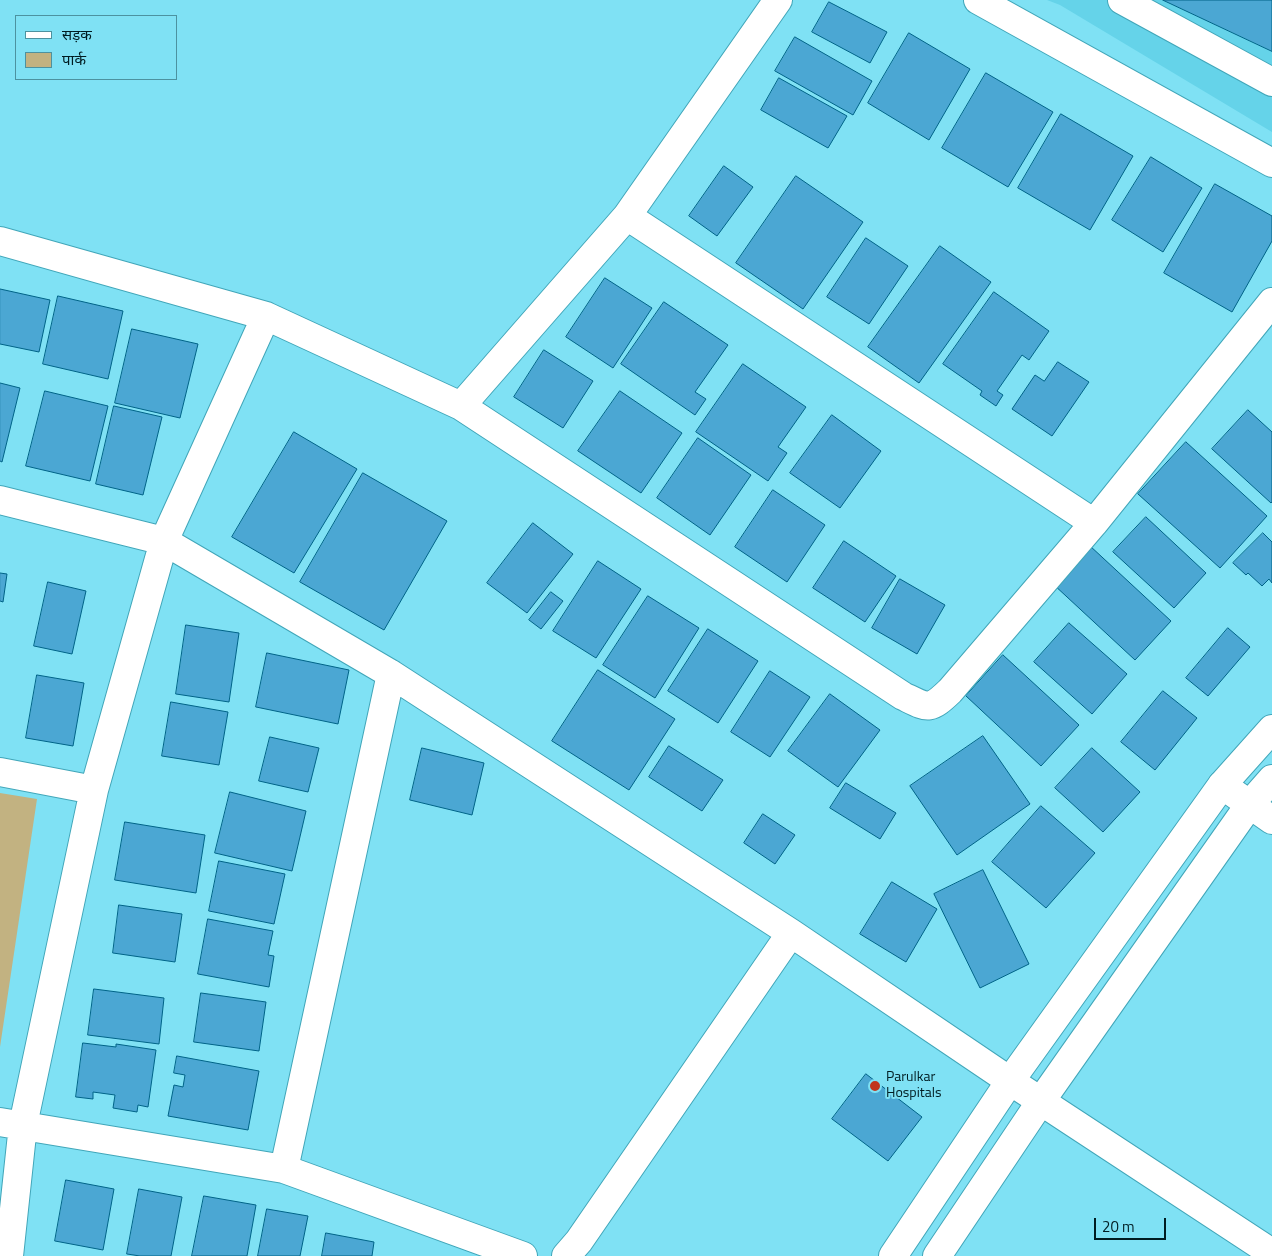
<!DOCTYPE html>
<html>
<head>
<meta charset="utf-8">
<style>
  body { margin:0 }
  #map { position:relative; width:1272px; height:1256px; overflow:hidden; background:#7fe1f4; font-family:"Titillium Web","Noto Sans Devanagari",sans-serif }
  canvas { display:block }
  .legend { position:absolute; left:15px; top:15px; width:162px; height:65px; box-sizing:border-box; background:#7fe1f4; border:1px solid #4c92a0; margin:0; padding:6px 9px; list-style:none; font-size:15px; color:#001c21 }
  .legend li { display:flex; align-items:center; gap:10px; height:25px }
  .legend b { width:25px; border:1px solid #4c92a0 }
  .scale { position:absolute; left:1094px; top:1218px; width:72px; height:22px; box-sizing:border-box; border:2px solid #001c21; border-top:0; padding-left:6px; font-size:15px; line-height:18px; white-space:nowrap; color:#001c21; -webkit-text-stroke:4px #7fe1f4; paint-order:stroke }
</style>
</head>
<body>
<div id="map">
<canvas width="1272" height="1256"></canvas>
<ul class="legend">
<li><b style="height:6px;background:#fff"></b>सड़क</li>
<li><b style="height:14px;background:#c2b281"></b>पार्क</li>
</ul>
<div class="scale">20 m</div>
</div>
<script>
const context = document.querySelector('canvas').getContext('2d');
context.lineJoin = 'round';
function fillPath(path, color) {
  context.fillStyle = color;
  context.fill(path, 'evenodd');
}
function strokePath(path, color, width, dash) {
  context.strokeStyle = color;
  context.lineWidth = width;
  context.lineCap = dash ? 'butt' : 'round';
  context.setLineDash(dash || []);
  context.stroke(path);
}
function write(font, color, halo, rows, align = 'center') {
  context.font = font + ' "Titillium Web",sans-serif';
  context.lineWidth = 4;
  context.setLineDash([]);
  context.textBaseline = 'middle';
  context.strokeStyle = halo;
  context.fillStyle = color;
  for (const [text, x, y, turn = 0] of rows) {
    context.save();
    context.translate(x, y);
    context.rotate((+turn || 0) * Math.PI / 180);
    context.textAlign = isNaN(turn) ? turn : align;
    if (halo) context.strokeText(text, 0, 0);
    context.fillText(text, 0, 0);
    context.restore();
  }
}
fillPath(new Path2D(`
  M1047 0H1272V132L1060 5Z`), '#65d3e9');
fillPath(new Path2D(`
  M0 793 37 799 0 1047Z`), '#c2b281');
const building = new Path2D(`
  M1163 0H1272V51Z
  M829 2 887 32 870 63 812 32Z
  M909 33 970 69 929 140 868 103Z
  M795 37 872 81 853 115 775 71Z
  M986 73 1053 112 1008 187 942 148Z
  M779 78 847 116 828 148 761 110Z
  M1061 114 1133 156 1090 230 1018 188Z
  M1151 157 1202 188 1163 252 1112 220Z
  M724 166 753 187 717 236 689 216Z
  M796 176 863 222 803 309 736 263Z
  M1215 184 1272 216V241L1232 312 1164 273Z
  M866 238 908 266 869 324 827 297Z
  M940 246 991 282 919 383 868 347Z
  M605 278 652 308 613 368 566 337Z
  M0 289 50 300 39 352 0 344Z
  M994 292 1049 331 1029 360 1022 355 997 391 1003 395 996 406 980 395 982 391 943 364Z
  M58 296 123 311 108 379 43 364Z
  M664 302 728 345 695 392 706 399 695 415 621 364Z
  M132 329 198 344 180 418 115 403Z
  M544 350 593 381 563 428 514 397Z
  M1058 362 1089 382 1052 436 1012 409 1035 375 1044 381Z
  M743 364 806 407 778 447 787 453 768 481 696 432Z
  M0 383 20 388 2 462 0 461Z
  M45 391 108 406 90 481 26 466Z
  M620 391 682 433 641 493 578 451Z
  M114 406 162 417 143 495 96 484Z
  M1248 410 1272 432V502L1271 503 1212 449Z
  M832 415 881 451 840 508 790 473Z
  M294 432 357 469 294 573 232 537Z
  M698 438 751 475 710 535 657 498Z
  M1186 442 1267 516 1220 568 1138 494Z
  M363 473 447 521 384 630 300 582Z
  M773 490 825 525 787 582 735 547Z
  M1146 517 1206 573 1174 608 1113 552Z
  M533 523 573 554 527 613 487 583Z
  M1263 533 1272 542V583L1269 579 1262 586 1248 573 1246 575 1233 563Z
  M844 541 896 576 865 622 813 588Z
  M1089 545 1171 621 1135 660 1053 584Z
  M598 561 641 589 596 658 553 631Z
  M0 573 7 574 3 602 0 601Z
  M900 579 945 605 917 654 872 628Z
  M48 582 86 591 72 654 34 646Z
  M551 592 563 601 541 629 529 620Z
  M648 596 699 628 655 698 603 665Z
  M1069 623 1127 674 1092 714 1034 662Z
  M186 625 239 633 229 702 176 694Z
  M1228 628 1250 647 1208 696 1186 678Z
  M708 629 758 661 718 723 668 691Z
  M267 653 349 670 338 724 256 707Z
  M1003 655 1079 725 1041 766 966 696Z
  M598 670 675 719 629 790 552 741Z
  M770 671 810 697 770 757 731 732Z
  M37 675 84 683 73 746 26 738Z
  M1163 691 1197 718 1155 770 1121 742Z
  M830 694 880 730 838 787 788 751Z
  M171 702 228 712 219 765 162 756Z
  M983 736 1030 804 957 855 910 786Z
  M270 737 319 748 308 792 259 781Z
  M669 746 723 780 702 811 649 777Z
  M422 748 484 763 472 815 410 800Z
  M1092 748 1140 792 1103 832 1055 788Z
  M846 783 896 813 880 839 830 808Z
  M230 792 306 811 292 871 215 853Z
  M1041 806 1095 853 1046 908 992 862Z
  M763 814 795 835 775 864 744 843Z
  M125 822 205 835 196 893 115 880Z
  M219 861 285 874 274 924 209 911Z
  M983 870 1029 964 980 988 934 894Z
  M892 882 937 909 906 962 860 934Z
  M119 905 182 914 175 962 113 953Z
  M208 919 273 931 268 955 274 956 269 987 198 974Z
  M94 989 164 998 159 1044 88 1035Z
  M201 993 266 1002 259 1051 194 1042Z
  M83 1043 116 1047V1044L156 1050 148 1107 138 1105 137 1112 113 1108 115 1095 93 1092V1099L76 1097Z
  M177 1056 259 1071 248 1130 168 1116 174 1085 183 1087 185 1075 174 1073Z
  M866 1074 922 1117 888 1161 832 1119Z
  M66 1180 114 1189 103 1250 55 1241Z
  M139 1189 182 1197 171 1256H140L127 1254Z
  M204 1196 256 1205 247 1256H192Z
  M267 1209 308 1216 300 1256H258Z
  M326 1233 374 1242 372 1256H322Z`);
fillPath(building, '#4ba7d3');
strokePath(building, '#006387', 1);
const minor = new Path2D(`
  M978 0 1272 163
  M1122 0 1272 82
  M627 216 1094 523
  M0 241 266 316 461 406 903 696C928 708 929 711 950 691L1094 523 1272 302
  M461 406 627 216 778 0
  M0 500 164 541 391 674 791 933 1010 1081 1272 1253
  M0 772 94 790
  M1222 785 1272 820
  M0 1122 284 1169 523 1256
  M284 1169 391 674
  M9 1256 23 1125 94 790 164 541 266 316
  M566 1256 579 1241 791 933`);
const major = new Path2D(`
  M893 1256 1010 1081 1222 785 1272 729
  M937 1256 1041 1101 1250 804 1272 779`);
strokePath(minor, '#41a6b9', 30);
strokePath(major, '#41a6b9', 30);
strokePath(minor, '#fff', 28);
strokePath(major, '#fff', 28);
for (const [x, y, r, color] of [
  [875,1086,6,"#c0351d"]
]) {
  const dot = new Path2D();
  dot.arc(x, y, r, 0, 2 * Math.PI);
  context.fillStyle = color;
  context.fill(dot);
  strokePath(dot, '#7fe1f4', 2);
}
write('14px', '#001c21', '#7fe1f4', [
  ["Parulkar",886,1078],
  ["Hospitals",886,1094]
], 'left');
</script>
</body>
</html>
